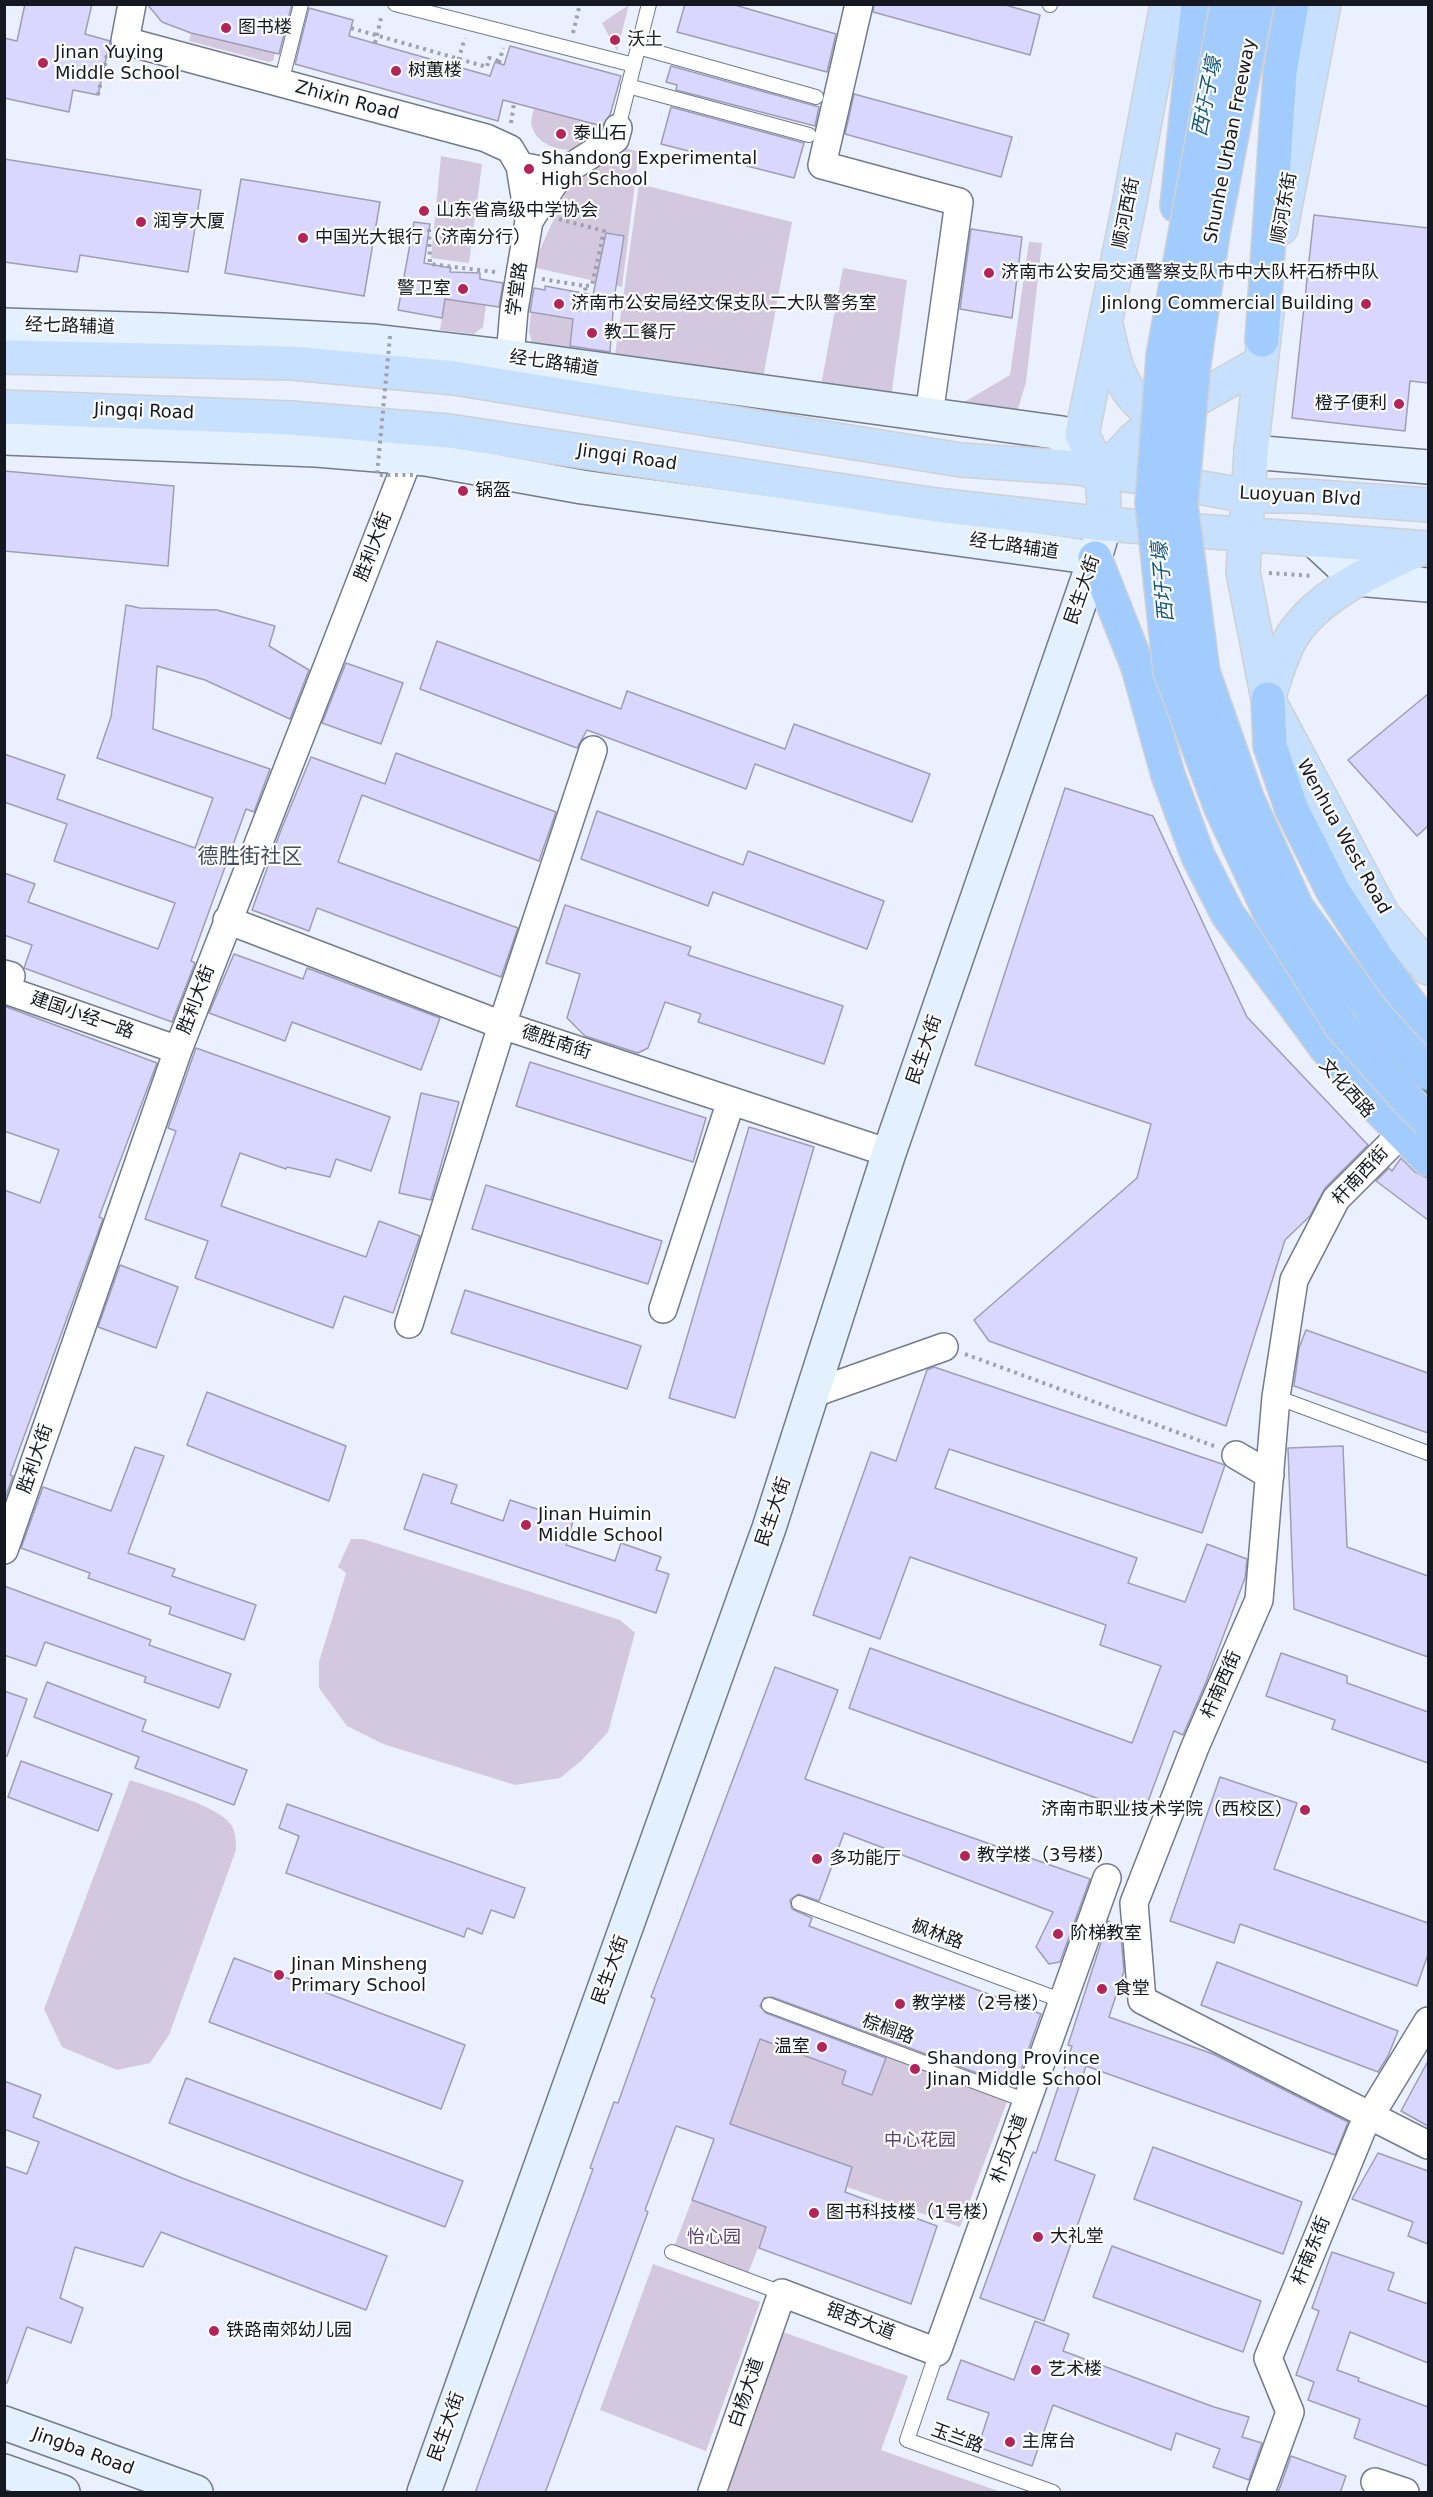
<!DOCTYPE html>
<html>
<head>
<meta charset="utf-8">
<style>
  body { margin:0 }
  #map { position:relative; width:1433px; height:2497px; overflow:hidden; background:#ebf0fe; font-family:"DejaVu Sans",sans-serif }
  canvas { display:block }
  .frame { position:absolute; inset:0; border:6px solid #151820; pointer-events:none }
</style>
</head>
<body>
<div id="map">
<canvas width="1433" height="2497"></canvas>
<div class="frame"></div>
</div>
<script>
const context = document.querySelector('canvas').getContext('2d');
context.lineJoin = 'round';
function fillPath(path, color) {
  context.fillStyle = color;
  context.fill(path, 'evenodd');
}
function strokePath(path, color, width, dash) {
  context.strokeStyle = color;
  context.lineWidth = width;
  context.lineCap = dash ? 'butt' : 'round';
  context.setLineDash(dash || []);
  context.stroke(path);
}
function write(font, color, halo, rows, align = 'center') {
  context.font = font + ' "DejaVu Sans","Noto Sans SC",sans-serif';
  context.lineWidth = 4.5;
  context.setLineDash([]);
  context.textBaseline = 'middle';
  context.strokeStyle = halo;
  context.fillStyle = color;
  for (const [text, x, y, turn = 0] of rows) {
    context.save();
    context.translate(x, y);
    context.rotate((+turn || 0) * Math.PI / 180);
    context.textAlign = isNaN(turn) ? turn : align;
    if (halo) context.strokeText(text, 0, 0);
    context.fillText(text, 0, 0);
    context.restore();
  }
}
fillPath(new Path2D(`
  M288 5 273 61 269 62 189 41 191 33Z
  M629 5 617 51 602 23Z
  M534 108 607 127C604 132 601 139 596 142 578 156 539 151 532 127 530 122 533 113 534 108Z
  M616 145 639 152 622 287 532 267 568 188 584 170Z
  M441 156 482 164 469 263 431 258Z
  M639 184 792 222 763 378 615 355Z
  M1029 242 1042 243 1026 382 1017 412 961 404 1010 375Z
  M843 268 907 280 891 398 821 385Z
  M445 299 486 305 483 327 474 334 440 330Z
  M531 313 573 319 570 349 533 347 529 332Z
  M351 1539H363L620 1620 635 1633 608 1732 581 1761 560 1778 515 1785 383 1744 347 1726 319 1688V1662L346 1573 338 1567Z
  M130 1780C155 1789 207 1802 227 1820 236 1828 236 1839 236 1850L169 2035 150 2063 117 2070 62 2047 44 2009Z
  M761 2039 846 2071 872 2094 887 2057 1008 2099 960 2227 847 2187 852 2167 730 2124Z
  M692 2200 766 2227 746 2279 672 2252Z
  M653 2264 760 2302 706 2451 600 2410Z
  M780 2331 908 2376 881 2450 1001 2492H723Z`), '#d4c8df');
strokePath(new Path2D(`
  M1417 1083 1428 1094`), '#759bb1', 7);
const building = new Path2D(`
  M25 4H92L85 34 110 41 98 95 73 90 69 112 4 98V38L17 41Z
  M147 4H292L279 54 191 33 162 22Z
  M685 4H731L836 34 827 72 677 32Z
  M874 4H1002L1040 15 1030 55 873 12Z
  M309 8 353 20 349 36 490 76 495 62 504 65 510 46 621 76 610 115 602 126 503 100 498 121 295 64Z
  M671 66 819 107 815 126 676 90 677 85 666 82Z
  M854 94 1012 137 1001 177 845 134Z
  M671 107 804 143 794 178 661 144Z
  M4 159 201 190 188 272 80 255 77 272 4 262Z
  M241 179 380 202 364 296 225 273Z
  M1314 215 1428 228V383L1410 381 1405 431 1292 418Z
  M414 222 430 224 424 263 451 268 450 272 480 273V279L503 283 499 307 445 299 442 318 398 310Z
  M971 229 1022 237 1012 318 960 309Z
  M606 233 624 236 614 299 610 352 570 346 573 319 530 312 534 288 545 290V286L593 295Z
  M4 471 174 486 168 566 4 551Z
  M126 605 140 608 217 610 275 626 269 646 309 670 290 719 205 680 157 666 153 729 270 769 254 812 246 809 191 961 195 963 172 1022 24 968 32 945 4 935V873L35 884 28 902 158 949 175 903 54 861 67 824 4 802V754L65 775 57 799 195 848 213 798 97 758 111 717Z
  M437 641 621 709 627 691 785 749 794 724 930 774 912 822 755 764 746 789 587 730 577 748 420 689Z
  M346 663 403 683 381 744 322 723Z
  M1428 694V826L1417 836 1348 760Z
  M396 753 556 812 539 861 362 795 338 862 518 928 501 977 317 908 309 931 252 910 281 830 311 757 385 784Z
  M1065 788 1153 816 1247 1017 1368 1145 1325 1188 1310 1216 1285 1240 1226 1426 989 1341 974 1320 1137 1178 1151 1124 975 1065Z
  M597 811 743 865 748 851 884 901 867 949 713 892 708 906 581 859Z
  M565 905 691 947 688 955 843 1006 824 1064 698 1022 701 1014 665 1002 648 1048 638 1053 585 1036 567 1018 580 974 546 963Z
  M234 954 303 979 307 968 440 1018 421 1070 292 1022 285 1041 209 1013Z
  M4 1006 157 1063 99 1217 103 1219 10 1475 13 1476 4 1501V1190L40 1203 59 1150 4 1131Z
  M196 1048 390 1117 371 1171 336 1159 330 1177 287 1167 286 1169 240 1153 221 1206 366 1257 379 1221 420 1236 393 1313 344 1296 333 1328 195 1278 208 1241 145 1219 176 1131 168 1128Z
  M530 1062 706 1118 693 1162 516 1106Z
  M421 1093 459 1102 431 1200 399 1193Z
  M749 1127 814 1147 735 1418 669 1398Z
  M1401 1158 1415 1172 1428 1178V1220L1376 1181 1389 1168 1392 1171Z
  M486 1185 662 1241 648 1284 472 1229Z
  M120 1265 178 1287 156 1348 98 1327Z
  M465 1290 641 1346 627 1389 451 1333Z
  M1306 1330 1428 1373V1433L1294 1386 1299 1348Z
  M934 1367 1225 1465 1202 1533 949 1449 935 1488 1137 1558 1128 1583 1185 1602 1207 1544 1247 1559 1245 1578 1206 1682 1183 1735 1174 1731 1143 1815 849 1708 870 1648 1132 1743 1161 1666 1100 1645 1106 1625 910 1557 880 1639 813 1615 871 1452 896 1461 927 1370Z
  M207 1392 346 1446 329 1501 187 1445Z
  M1343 1446 1347 1547 1428 1576V1657L1294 1609 1288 1448Z
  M135 1447 164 1456 128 1553 175 1569 172 1576 256 1605 244 1640 169 1614 171 1607 88 1578 90 1573 21 1548 43 1487 111 1511Z
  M423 1474 457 1485 451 1503 503 1521 510 1500 573 1521 566 1545 615 1561 621 1543 661 1557 656 1570 669 1574 656 1613 404 1529Z
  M4 1586 151 1640 149 1645 231 1674 219 1708 144 1682 146 1677 45 1642 36 1666 4 1655Z
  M1281 1653 1347 1676V1683L1428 1712V1763L1332 1729 1335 1720 1266 1696Z
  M775 1667 838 1690 805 1779 1090 1879 1060 1962 1049 1964 1036 1947 1053 1912 844 1833 819 1901 798 1894 790 1900 792 1909 812 1918 809 1926 1041 2014 1015 2087 772 1997 764 1998 760 2006 766 2013 886 2058 872 2095 842 2084 846 2071 760 2039 730 2124 852 2167 845 2192 937 2226 911 2304 759 2248 766 2227 692 2200 714 2139 676 2126 645 2210 648 2212 545 2493H475L593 2169 590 2168 614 2102 618 2103 655 1999 651 1997 676 1931Z
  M47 1682 146 1720 142 1731 247 1770 234 1805 135 1768 139 1757 34 1717Z
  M4 1691 27 1699 7 1756H4Z
  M21 1761 112 1794 98 1831 8 1797Z
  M1220 1777 1297 1803 1274 1869 1428 1923V1954L1417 1986 1240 1924 1234 1943 1170 1921Z
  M287 1804 525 1888 514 1918 491 1910 482 1934 467 1928 464 1937 286 1873 299 1836 279 1828Z
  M1108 1921 1120 1926 1124 1971 1109 2017 1213 2054 1348 2122 1335 2155 1086 2066 1055 2160 1095 2175 1044 2321 980 2298 1033 2152 1036 2153 1072 2046 1068 2045Z
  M234 1958 465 2045 441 2109 209 2022Z
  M1217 1962 1398 2031 1388 2056 1378 2072 1201 2005Z
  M1428 2061V2126L1401 2111Z
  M186 2078 463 2181 445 2227 169 2123Z
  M4 2081 41 2095 33 2117 182 2178 387 2256 366 2310 161 2232 143 2267 75 2247 60 2298 83 2308 71 2343 27 2327 7 2383H4V2166L27 2174 39 2142 4 2129Z
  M1153 2147 1302 2202 1283 2254 1134 2199Z
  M1378 2153 1428 2171V2244L1408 2236 1413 2222 1352 2199Z
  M1112 2246 1261 2301 1243 2352 1093 2297Z
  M1332 2252 1394 2273 1388 2290 1428 2304V2363L1350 2332 1337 2370 1359 2378 1358 2381 1428 2407V2466L1354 2438 1360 2419 1308 2400 1314 2382 1296 2375 1319 2311 1312 2308Z
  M1035 2321 1069 2334 1063 2351 1214 2407 1249 2417 1242 2437 1262 2443 1249 2480 1213 2467 1220 2449 1176 2433 1171 2450 1053 2405 1032 2466 978 2447 989 2413 947 2399 961 2360 1014 2380Z
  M1291 2456 1346 2476 1340 2493H1278Z`);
fillPath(building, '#dad7fe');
strokePath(building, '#9f9db3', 1.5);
const lane = new Path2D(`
  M395 4 634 65
  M1050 4V5
  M638 47 816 97
  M281 83 301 4
  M628 86 809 135
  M618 128 649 4
  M1276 1397 1428 1453
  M799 1903 1063 2001
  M769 2005 1027 2101
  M672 2252 782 2293
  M938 2349 907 2440 1053 2492`);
const street = new Path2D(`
  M132 4 125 41 486 138 510 149 520 166 560 174
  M859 4 822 165 959 202 929 415
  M529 221 560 174 615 139 618 128
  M510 357 514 310 529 221 520 166
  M227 920 502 1025 889 1153
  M4 974 11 976 6 990 178 1050
  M1393 1142 1336 1199 1294 1280 1276 1397 1259 1600 1195 1747 1134 1903 1142 2000 1428 2145
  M663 1309 731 1101
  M409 1324 502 1025 593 750
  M814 1393 944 1347
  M1236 1455 1270 1475
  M4 1550 178 1050 409 457
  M1375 2482 1405 2492
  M712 2492 782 2293 937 2352 1107 1878
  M1261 2492 1290 2412 1268 2358 1362 2129 1428 2021`);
const secondary = new Path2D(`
  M4 325 164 330 372 341 510 357 1062 433 1080 468
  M4 438 316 450 426 459 582 487 1095 558
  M1251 452 1428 467
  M1314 540 1356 579 1428 585
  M4 2423 196 2492
  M4 2471 63 2492
  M424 2492 769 1528 889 1153 1095 558 1105 524`);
const primary = new Path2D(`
  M1281 228 1324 4
  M1267 311 1251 452 1243 572 1268 699 1383 915 1428 968
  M1107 329C1114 365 1125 405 1164 418
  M4 357 292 363 454 378 961 460 1080 468 1102 474 1127 475 1249 496H1305L1428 505
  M4 407 291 418 449 431 936 505 1105 524 1428 548
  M1102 474 1134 439 1150 426 1260 363
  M1105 524 1102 474 1082 434 1129 206 1167 4
  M1268 699C1275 679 1281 655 1291 638 1318 594 1375 570 1419 549`);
const highway = new Path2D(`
  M1177 206 1198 4
  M1262 340 1280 72 1292 4
  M1095 558 1138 667 1168 775 1198 856 1228 915 1327 1049 1379 1109 1428 1159
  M1268 699 1270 746 1292 810 1333 891 1380 963 1428 1029`);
strokePath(lane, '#737a8f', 16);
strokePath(street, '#737a8f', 30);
strokePath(secondary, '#737a8f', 36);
strokePath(primary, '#d0d1d2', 36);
strokePath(highway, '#d0d1d2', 36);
strokePath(new Path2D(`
  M351 28 487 67 489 58 499 61
  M573 33 580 4
  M375 43 382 14
  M499 63 503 48
  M456 67 465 38
  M98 95 107 55
  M511 123 514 103
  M559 219 604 231 592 285 585 286
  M429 229 430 264 495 272
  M542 279 585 286 586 294
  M1269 573 1313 576
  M965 1354 1214 1446`), '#9da2ad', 4, [3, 4.5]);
strokePath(lane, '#fff', 14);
strokePath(street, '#fff', 27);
strokePath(secondary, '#e3f0fe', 33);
strokePath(primary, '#c7e0fe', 33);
strokePath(highway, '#a2ccfd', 33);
const highwayBridge = new Path2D(`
  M1227 4 1163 356 1152 503 1170 671 1221 808 1271 915 1341 1026 1413 1106 1428 1120
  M1257 4 1213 233 1194 363 1181 505 1203 672 1247 798 1297 908 1373 1012 1428 1073`);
strokePath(highwayBridge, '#d0d1d2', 36, []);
strokePath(new Path2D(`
  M390 336 377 475H416`), '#9da2ad', 4, [3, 4.5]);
strokePath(highwayBridge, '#a2ccfd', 33);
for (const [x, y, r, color] of [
  [226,28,6,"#b3255a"],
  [615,40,6,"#b3255a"],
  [43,63,6,"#b3255a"],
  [396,71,6,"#b3255a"],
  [561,134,6,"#b3255a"],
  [529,169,6,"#b3255a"],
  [424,211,6,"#b3255a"],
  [141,222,6,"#b3255a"],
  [303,238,6,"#b3255a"],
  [989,273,6,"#b3255a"],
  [463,289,6,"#b3255a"],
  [559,304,6,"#b3255a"],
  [1366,304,6,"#b3255a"],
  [592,333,6,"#b3255a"],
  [1399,404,6,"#b3255a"],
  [463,491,6,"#b3255a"],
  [526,1525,6,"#b3255a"],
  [1305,1810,6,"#b3255a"],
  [965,1856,6,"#b3255a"],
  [817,1859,6,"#b3255a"],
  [1058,1934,6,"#b3255a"],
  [279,1975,6,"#b3255a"],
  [1102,1989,6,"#b3255a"],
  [900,2004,6,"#b3255a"],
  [822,2047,6,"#b3255a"],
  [915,2069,6,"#b3255a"],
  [814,2213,6,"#b3255a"],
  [1038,2237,6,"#b3255a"],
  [214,2331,6,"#b3255a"],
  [1036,2370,6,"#b3255a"],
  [1010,2442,6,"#b3255a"]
]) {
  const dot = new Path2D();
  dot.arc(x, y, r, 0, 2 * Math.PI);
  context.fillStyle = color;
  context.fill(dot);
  strokePath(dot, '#fdfdfd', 2);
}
write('18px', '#151820', '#fdfdfd', [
  ["图书楼",238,28],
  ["沃土",627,40],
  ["Jinan Yuying",55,53],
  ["Middle School",55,74],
  ["树蕙楼",408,71],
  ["泰山石",573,134],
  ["Shandong Experimental",541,159],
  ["High School",541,180],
  ["山东省高级中学协会",436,211],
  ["润亨大厦",153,222],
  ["中国光大银行（济南分行）",315,238],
  ["济南市公安局交通警察支队市中大队杆石桥中队",1001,273],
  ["警卫室",451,289,"right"],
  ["济南市公安局经文保支队二大队警务室",571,304],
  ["Jinlong Commercial Building",1354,304,"right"],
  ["教工餐厅",604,333],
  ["橙子便利",1387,404,"right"],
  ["锅盔",475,491],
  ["Jinan Huimin",538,1515],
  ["Middle School",538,1536],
  ["济南市职业技术学院（西校区）",1293,1810,"right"],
  ["教学楼（3号楼）",977,1856],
  ["多功能厅",829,1859],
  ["阶梯教室",1070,1934],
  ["Jinan Minsheng",291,1965],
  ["Primary School",291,1986],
  ["食堂",1114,1989],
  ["教学楼（2号楼）",912,2004],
  ["温室",810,2047,"right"],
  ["Shandong Province",927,2059],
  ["Jinan Middle School",927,2080],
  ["图书科技楼（1号楼）",826,2213],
  ["大礼堂",1050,2237],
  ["铁路南郊幼儿园",226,2331],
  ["艺术楼",1048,2370],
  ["主席台",1022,2442]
], 'left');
write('18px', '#151820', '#fdfdfd', [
  ["Zhixin Road",347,101,15],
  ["Shunhe Urban Freeway",1231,141,-79],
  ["顺河东街",1285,208,-80],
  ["顺河西街",1127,213,-79],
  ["学堂路",518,289,-82],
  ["经七路辅道",70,327,2],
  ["经七路辅道",554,364,8],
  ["Jingqi Road",144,412,2],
  ["Jingqi Road",627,458,8],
  ["Luoyuan Blvd",1300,497,3],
  ["胜利大街",374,547,-69],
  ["经七路辅道",1014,547,8],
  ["民生大街",1083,590,-71],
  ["Wenhua West Road",1343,837,61],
  ["胜利大街",197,1000,-69],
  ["建国小经一路",82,1016,19],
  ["德胜南街",556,1043,18],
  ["民生大街",925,1050,-71],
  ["文化西路",1346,1089,48],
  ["杆南西街",1361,1176,-47],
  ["胜利大街",36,1459,-71],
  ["民生大街",774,1512,-71],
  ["杆南西街",1222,1685,-66],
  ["枫林路",937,1935,20],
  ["民生大街",611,1970,-70],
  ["棕榈路",888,2030,20],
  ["朴贞大道",1010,2149,-70],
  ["杆南东街",1312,2251,-68],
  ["银杏大道",860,2322,21],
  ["白杨大道",747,2393,-71],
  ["民生大街",447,2427,-70],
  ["玉兰路",957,2439,20],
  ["Jingba Road",83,2452,20]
]);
write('18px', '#5e4475', '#fdfdfd', [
  ["中心花园",920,2141],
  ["怡心园",714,2238]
]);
write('italic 20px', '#145a7a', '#fdfdfd', [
  ["西圩子壕",1208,97,-79],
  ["西圩子壕",1164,582,-95]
]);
write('21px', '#464d60', '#fdfdfd', [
  ["德胜街社区",250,858]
]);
</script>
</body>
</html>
